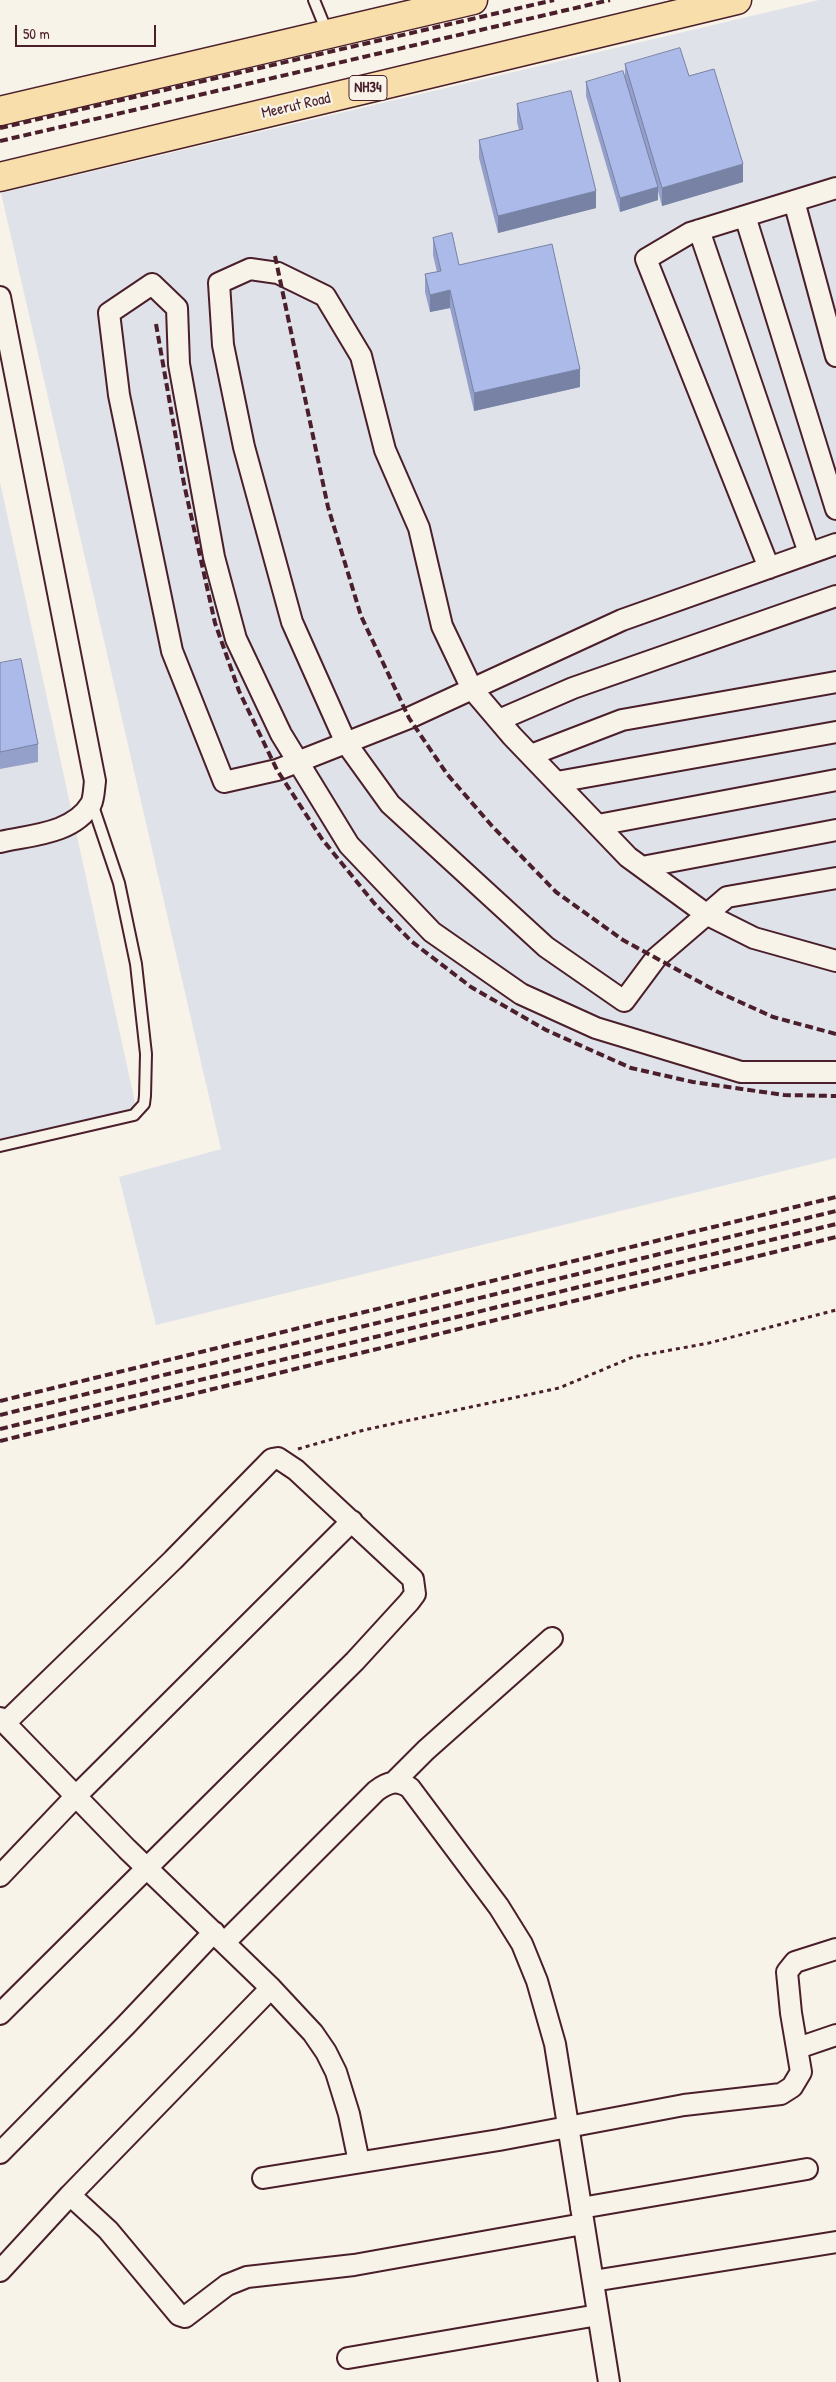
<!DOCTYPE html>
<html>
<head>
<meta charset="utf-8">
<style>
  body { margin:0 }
  #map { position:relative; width:836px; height:2382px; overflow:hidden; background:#f7f3e8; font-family:"Patrick Hand",sans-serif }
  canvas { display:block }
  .scale { position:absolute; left:15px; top:25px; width:141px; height:22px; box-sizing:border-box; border:2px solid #4a1f2b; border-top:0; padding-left:6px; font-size:15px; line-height:18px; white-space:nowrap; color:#4a1f2b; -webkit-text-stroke:4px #f7f3e8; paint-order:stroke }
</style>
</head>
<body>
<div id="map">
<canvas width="836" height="2382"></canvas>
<div class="scale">50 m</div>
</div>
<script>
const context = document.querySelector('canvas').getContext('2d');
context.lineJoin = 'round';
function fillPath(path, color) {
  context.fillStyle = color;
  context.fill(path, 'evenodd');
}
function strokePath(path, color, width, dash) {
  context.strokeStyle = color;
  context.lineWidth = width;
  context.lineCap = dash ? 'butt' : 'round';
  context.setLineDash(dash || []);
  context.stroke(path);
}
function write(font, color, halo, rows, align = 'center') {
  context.font = font + ' "Patrick Hand",sans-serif';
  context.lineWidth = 4.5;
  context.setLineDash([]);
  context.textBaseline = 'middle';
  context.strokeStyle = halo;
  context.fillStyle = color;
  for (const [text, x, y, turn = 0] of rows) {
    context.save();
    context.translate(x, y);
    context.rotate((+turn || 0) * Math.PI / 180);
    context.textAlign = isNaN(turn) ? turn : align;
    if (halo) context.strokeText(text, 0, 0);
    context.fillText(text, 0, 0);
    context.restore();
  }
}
fillPath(new Path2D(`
  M819 0H836V1158L156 1325 119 1177 221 1149 1 193Z
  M0 482 139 1121 0 1151Z`), '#e0e2e9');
const lane = new Path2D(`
  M314 0 327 32
  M0 1146 134 1115 144 1104 145 1096 146 1054 136 964 119 883 92 803`);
const street = new Path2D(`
  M794 201 836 356
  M745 216 836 509
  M699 230 809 553
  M0 297 95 781C94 788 94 798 91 804 73 834 30 835 0 842
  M836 544 622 620 409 718 277 770 224 782 172 651 119 395 109 313 152 284 177 308 179 364 214 557 236 639 281 734 349 845 432 932 521 994 596 1028 741 1072H836
  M769 568 646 259 690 233 836 188
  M499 720 573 688 836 596
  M531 755 622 720 836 682
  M557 782 836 732
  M598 825 836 780
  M642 867 836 830
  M836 878 727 897 656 958 624 1001 546 947 390 804 346 743 292 622 244 447 223 345 219 283 250 269 278 273 325 296 361 356 385 450 419 528 442 626 472 689 512 736 628 857 706 914 754 938 836 961
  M0 1718 127 1849 271 1988 313 2033 326 2052 336 2072 349 2114 359 2162
  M394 1782 426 1750 552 1638
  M0 1876 76 1796 352 1521
  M225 1942 376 1791C388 1782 397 1779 410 1788L499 1907 522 1944 537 1981 555 2044 609 2382
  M0 2014 355 1661 409 1602 415 1594 413 1579 296 1470 278 1458 272 1459 173 1560 5 1723
  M798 2048 836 2035
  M0 2153 126 2025 214 1932
  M263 2178 499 2140 684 2105 781 2094 792 2087 801 2072 791 2013 787 1972 795 1962 836 1949
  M70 2195 108 2230 179 2315 185 2317 227 2285 247 2277 354 2265 583 2224
  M581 2208 807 2169
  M0 2271 70 2195 271 1988
  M593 2281 836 2242
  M348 2358 598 2315`);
const highway = new Path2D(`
  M0 111 473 0
  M0 177 737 0`);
strokePath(lane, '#4a1f2b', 14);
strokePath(street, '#4a1f2b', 24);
strokePath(highway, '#4a1f2b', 31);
strokePath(new Path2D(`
  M298 1449 364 1430 559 1388 633 1357 709 1343 836 1310`), '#4a1f2b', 3, [4, 4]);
strokePath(lane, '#f7f3e8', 10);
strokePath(street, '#f7f3e8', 20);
strokePath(highway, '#f8deab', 28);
strokePath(new Path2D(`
  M0 128 554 0
  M0 141 610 0
  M275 256 328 507 361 616 409 718 447 774 492 826 556 892 623 940 718 992 773 1017 836 1034
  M156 324 184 484 215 623 239 691 277 770 322 839 374 903 411 941 471 987 546 1030 631 1068 693 1082 784 1095 836 1096
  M0 1401 836 1197
  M0 1415 836 1211
  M0 1429 836 1224
  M0 1441 836 1237`), '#4a1f2b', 4, [8, 4]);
fillPath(new Path2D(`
  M625 64 689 76 743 182 662 206 658 191V200L620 212 586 96V82L625 77Z
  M517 104 596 208 498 233 479 158V140L519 130 517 122Z
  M433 238 459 265 580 387 474 411 450 308 430 312 425 292V274L437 272 433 255Z
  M0 663 38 744V762L0 769Z`), '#94a0c9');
fillPath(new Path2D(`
  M743 164V182L662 206V188Z
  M658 187V200L620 212V198Z
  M596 191V208L498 233V216Z
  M450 290V308L430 312V295Z
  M580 369V387L474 411V393Z`), '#7882a4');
const building = new Path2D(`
  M680 48 689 76 714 69 743 164 662 188 625 64Z
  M623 71 658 187 620 198 586 82Z
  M571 91 596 191 498 216 479 140 523 129 517 104Z
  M452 233 459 265 552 244 580 369 474 393 450 290 430 295 425 274 441 271 433 238Z
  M21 659 38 744 0 752V663Z`);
fillPath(building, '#acbaea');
strokePath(building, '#7882a4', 1);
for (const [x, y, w] of [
  [368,88,38]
]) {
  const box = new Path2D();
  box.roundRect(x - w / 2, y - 12.5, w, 25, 4);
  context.fillStyle = '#f7f3e8';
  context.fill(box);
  strokePath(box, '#4a1f2b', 1);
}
write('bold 15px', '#4a1f2b', null, [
  ["NH34",368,88]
]);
write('16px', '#4a1f2b', '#f7f3e8', [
  ["Meerut Road",296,106,-13]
]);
</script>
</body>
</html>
